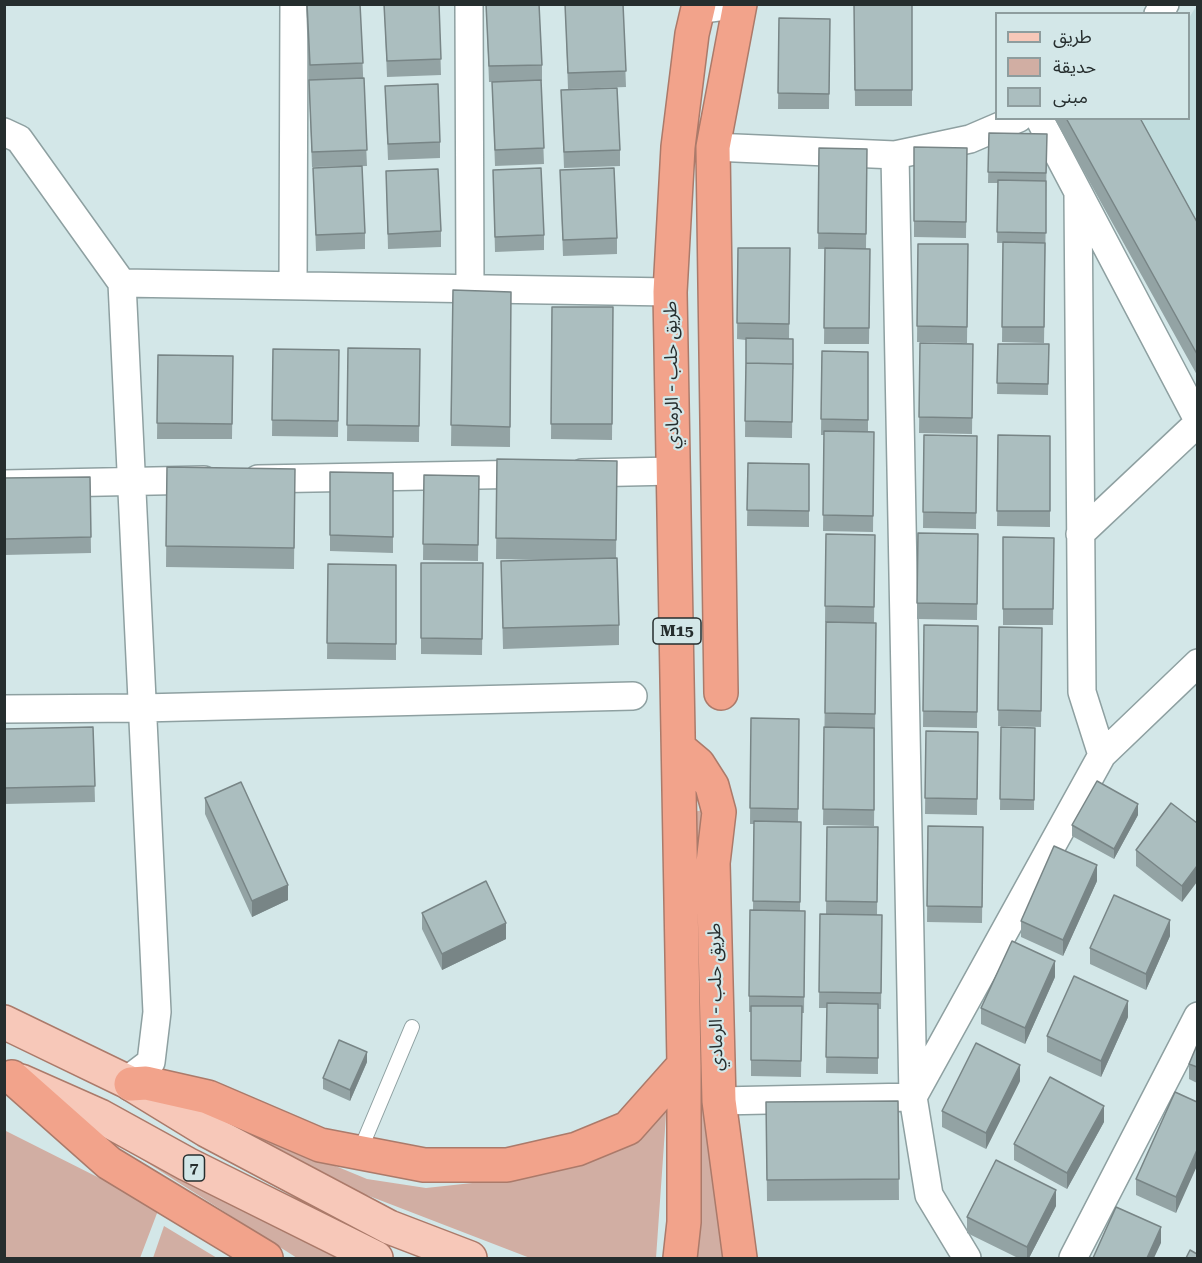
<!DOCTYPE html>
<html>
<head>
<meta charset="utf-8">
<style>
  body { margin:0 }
  #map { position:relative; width:1202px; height:1263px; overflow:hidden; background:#d3e7e8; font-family:"Roboto Serif","Noto Sans Arabic",serif }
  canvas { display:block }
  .frame { position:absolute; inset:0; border:6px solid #262e2e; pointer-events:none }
  .legend { position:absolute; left:995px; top:12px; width:195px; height:108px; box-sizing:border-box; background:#d3e7e8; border:2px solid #8e9d9e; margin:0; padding:8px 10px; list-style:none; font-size:18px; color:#262e2e }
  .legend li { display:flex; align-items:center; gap:12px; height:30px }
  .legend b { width:30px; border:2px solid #8e9d9e }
</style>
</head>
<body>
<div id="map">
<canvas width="1202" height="1263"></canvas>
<div class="frame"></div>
<ul class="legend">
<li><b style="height:8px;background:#f7c8b9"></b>طريق</li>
<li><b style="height:16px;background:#d1aea3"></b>حديقة</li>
<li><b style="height:16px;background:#abbebf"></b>مبنى</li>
</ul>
</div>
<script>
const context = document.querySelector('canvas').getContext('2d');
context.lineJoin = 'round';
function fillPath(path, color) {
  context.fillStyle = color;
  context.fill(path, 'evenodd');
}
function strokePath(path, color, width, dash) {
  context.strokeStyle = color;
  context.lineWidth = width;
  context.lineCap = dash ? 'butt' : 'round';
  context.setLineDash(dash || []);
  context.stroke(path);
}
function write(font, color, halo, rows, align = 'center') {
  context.font = font + ' "Roboto Serif","Noto Sans Arabic",serif';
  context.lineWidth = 4.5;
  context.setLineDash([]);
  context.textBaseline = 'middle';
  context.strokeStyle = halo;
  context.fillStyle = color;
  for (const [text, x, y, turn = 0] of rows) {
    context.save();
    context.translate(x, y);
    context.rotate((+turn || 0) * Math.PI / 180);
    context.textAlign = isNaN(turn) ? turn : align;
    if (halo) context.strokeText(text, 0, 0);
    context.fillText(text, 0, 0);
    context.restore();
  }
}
fillPath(new Path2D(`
  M1197 5V228L1136 119 1188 118 1189 18Z`), '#c0dcdd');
fillPath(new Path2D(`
  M702 810 708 1000 730 1258H696L694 812Z
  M667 1101 656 1258H530L364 1194 229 1122 367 1179 426 1188 500 1180Z
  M4 1130 159 1208 140 1258H5Z
  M118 1144 343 1258H297Z
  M164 1226 217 1258H153Z`), '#d1aea3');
const lane = new Path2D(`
  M359 1153 412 1027`);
const street = new Path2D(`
  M469 4 470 289
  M698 10 741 4
  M1158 14 1165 4
  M1039 118 1198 420
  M4 132 19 139 122 283 157 1012 151 1062 126 1081
  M713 147 895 155 970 139 1019 118
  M895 155 913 1097 929 1195 967 1258
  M1078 195 1082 692 1102 755
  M122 283 670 292
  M293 286 294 4
  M582 473 674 471
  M258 479 534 474
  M4 484 204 480
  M1080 534 1198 423
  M4 709 142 708 633 696
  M719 1101 913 1097 1102 755 1198 663
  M1073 1258 1198 1016`);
const primary = new Path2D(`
  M4 1022 126 1081 206 1130 389 1227 470 1258
  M21 1081 100 1116 187 1164 376 1258`);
const highway = new Path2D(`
  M721 693 713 147 740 4
  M679 748 698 764 712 786 719 812 713 863 719 1101 740 1258
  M12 1077 109 1163 266 1258
  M131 1084 146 1083 208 1097 320 1145 424 1165H507L577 1149 628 1128 684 1065
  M680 1258 684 1222V1065L670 292 678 147 692 34 699 4`);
strokePath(lane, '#8ea0a1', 16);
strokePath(street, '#8ea0a1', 30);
strokePath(primary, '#ab7a6a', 36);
strokePath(highway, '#ab7a6a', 36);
strokePath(lane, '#fff', 14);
strokePath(street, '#fff', 27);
strokePath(primary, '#f7c8b9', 33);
strokePath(highway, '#f2a38b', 33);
fillPath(new Path2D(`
  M306 4H360L367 166 312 167Z
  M384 4H439L441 75 387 77Z
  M486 4H539L542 65V81H541L544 164 495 166 492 82H489Z
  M565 4H623L626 87 568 89Z
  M854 4H912V106H855Z
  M779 18 830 19 829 109H778Z
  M385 86 440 142V158L388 160Z
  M561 90 620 150V166L564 168Z
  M1054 118H1140L1197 222V375Z
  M989 133 1047 134 1044 343 1002 342 1003 243H997L998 183H988Z
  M914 147 967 148 966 238 914 237Z
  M819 148 867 149 866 249H870L869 344H824L825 249H818Z
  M313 168 365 233V249L316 251Z
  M493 170 544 235V250L495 252Z
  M560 170 617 238V254L563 256Z
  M386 171 441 231V247L388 249Z
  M918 244H968L967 343 917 342Z
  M738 248H790L789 339H793L792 438 745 437 746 340 737 339Z
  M453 290 511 292 510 447 451 446Z
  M552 307H613L612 440 551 439Z
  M920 343 973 344 972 434 919 433Z
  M998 344H1049L1048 395 997 394Z
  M348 348 420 349 419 442 347 441Z
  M273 349 339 350 338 437 272 436Z
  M822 351 868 352V431L874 432 873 532 823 531 824 435H821Z
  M158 355 233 356 232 439H157Z
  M924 435 977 436 976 529 923 528Z
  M998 435 1050 436V527L997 526Z
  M497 459 617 461 616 558 619 625V645L503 649 501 561 560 560 496 559Z
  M748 463 809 464V527L747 526Z
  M167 467 295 469 294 569 166 567Z
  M330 472 393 473V553L330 551Z
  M424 475 479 476 478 561 423 560Z
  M90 477 91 553 4 555V478Z
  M918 533 978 534 977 620 917 619Z
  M826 534 875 535 874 623 876 639 874 826 823 825 826 622H825Z
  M1003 537 1054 538 1053 625H1003Z
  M421 563H483L482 655 421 654Z
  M328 564 396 565V660L327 659Z
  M924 625 978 626 977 728 923 727Z
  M999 627 1042 628 1041 727 998 726Z
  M751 718 799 719 798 822H801L800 911H805L804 1013H802L801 1077 751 1076V1012H749V996L753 910 754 824H750Z
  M93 727 95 802 4 804V729Z
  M1001 727 1035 728 1034 810H1000Z
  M926 731 978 732 977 815 925 814Z
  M1197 768V787L1196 785V769Z
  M205 798 288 900 252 917 205 814Z
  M1138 815 1114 859 1072 836V825Z
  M1197 823 1182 902 1136 866V850Z
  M928 826 983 827 982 923 927 922Z
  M827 827H878L877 915 882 931 881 1009H878V1074L826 1073 827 1008H819L820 914H826Z
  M1097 881 1063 956 1021 937V921Z
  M422 913 506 939 442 970 422 929Z
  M1170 936 1146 990 1090 964V948Z
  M1055 977 1025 1044 981 1024V1008Z
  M1128 1017 1101 1077 1047 1052V1036Z
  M1197 1045V1083L1189 1079V1064Z
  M367 1062 350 1101 323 1089V1078Z
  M1020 1081 986 1149 942 1127V1111Z
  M898 1101 899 1200 767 1201 766 1102Z
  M1197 1102 1176 1213 1136 1195V1179Z
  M1104 1122 1067 1189 1014 1160V1144Z
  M1056 1206 1029 1258H1018L967 1233V1217Z`), '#93a3a4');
fillPath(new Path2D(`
  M1138 804V815L1114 859V849Z
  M1097 865V881L1063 956V940Z
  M1197 866V882L1182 902V886Z
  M288 885V900L252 917V901Z
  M1170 920V936L1146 990V974Z
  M506 923V939L442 970V954Z
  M1055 961V977L1025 1044V1028Z
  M1128 1001V1017L1101 1077V1061Z
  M367 1052V1062L350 1101V1090Z
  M1020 1065V1081L986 1149V1133Z
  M1104 1106V1122L1067 1189V1173Z
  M1197 1150V1166L1176 1213V1197Z
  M1056 1190V1206L1029 1258H1027V1247Z
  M1161 1227V1243L1154 1258H1147Z`), '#788586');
const building = new Path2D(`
  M307 4H360L363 63 310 65Z
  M384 4H439L441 59 387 61Z
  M486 4H539L542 65 489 66Z
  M565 4H623L626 71 568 73Z
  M854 4H912V90H855Z
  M779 18 830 19 829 94 778 93Z
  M364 78 367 150 312 152 309 80Z
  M541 80 544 148 495 150 492 82Z
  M438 84 440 142 388 144 385 86Z
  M617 88 620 150 564 152 561 90Z
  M1066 118H1140L1197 222V354Z
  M989 133 1047 134 1046 173 988 172Z
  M914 147 967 148 966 222 914 221Z
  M819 148 867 149 866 234 818 233Z
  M362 166 365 233 316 235 313 168Z
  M541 168 544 235 495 237 493 170Z
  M614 168 617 238 563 240 560 170Z
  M438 169 441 231 388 234 386 171Z
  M998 180 1046 181V233L997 232Z
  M1003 242 1045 243 1044 327H1002Z
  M918 244H968L967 327 917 326Z
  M738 248H790L789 324 737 323Z
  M825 248 870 249 869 328H824Z
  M453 290 511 292 510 427 451 425Z
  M552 307H613L612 424H551Z
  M746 338 793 339V369V364L746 363Z
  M920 343 973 344 972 418 919 417Z
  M998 344H1049L1048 384 997 383Z
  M348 348 420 349 419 426 347 425Z
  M273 349 339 350 338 421 272 420Z
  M822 351 868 352V420L821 419Z
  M158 355 233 356 232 424 157 423Z
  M746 363 793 364 792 422 745 421Z
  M824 431 874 432 873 516 823 515Z
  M924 435 977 436 976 513 923 512Z
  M998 435 1050 436V511H997Z
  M497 459 617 461 616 540 496 538Z
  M748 463 809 464V511L747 510Z
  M167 467 295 469 294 548 166 546Z
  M330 472 393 473V537L330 535Z
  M424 475 479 476 478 545 423 544Z
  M90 477 91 537 4 539V478Z
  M918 533 978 534 977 604 917 603Z
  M826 534 875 535 874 607 825 606Z
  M1003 537 1054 538 1053 609H1003Z
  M617 558 619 625 503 628 501 561Z
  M421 563H483L482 639 421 638Z
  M328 564 396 565V644L327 643Z
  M826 622 876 623 875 714 825 713Z
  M924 625 978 626 977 712 923 711Z
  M999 627 1042 628 1041 711 998 710Z
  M751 718 799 719 798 809 750 808Z
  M93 727 95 786 4 788V729Z
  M824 727 874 728V810L823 809Z
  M1001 727 1035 728 1034 800 1000 799Z
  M926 731 978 732 977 799 925 798Z
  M1097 781 1138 804 1114 849 1072 825Z
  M241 782 288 885 252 901 205 798Z
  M1171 803 1197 823V866L1182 886 1136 850Z
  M754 821 801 822 800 902 753 901Z
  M928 826 983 827 982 907 927 906Z
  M827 827H878L877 902 826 901Z
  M1054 846 1097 865 1063 940 1021 921Z
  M486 881 506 923 442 954 422 913Z
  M1114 895 1170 920 1146 974 1090 948Z
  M750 910 805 911 804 997 749 996Z
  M820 914 882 915 881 993 819 992Z
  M1012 941 1055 961 1025 1028 981 1008Z
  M1074 976 1128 1001 1101 1061 1047 1036Z
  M827 1003 878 1004V1058L826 1057Z
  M751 1006H802L801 1061 751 1060Z
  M339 1040 367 1052 350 1090 323 1078Z
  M976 1043 1020 1065 986 1133 942 1111Z
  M1197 1045V1067L1189 1064Z
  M1050 1077 1104 1106 1067 1173 1014 1144Z
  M1175 1092 1197 1102V1150L1176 1197 1136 1179Z
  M898 1101 899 1179 767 1180 766 1102Z
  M996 1160 1056 1190 1027 1247 967 1217Z
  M1116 1207 1161 1227 1147 1258H1093Z
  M1190 1250 1197 1254V1258H1186Z`);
fillPath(building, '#abbebf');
strokePath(building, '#788586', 1.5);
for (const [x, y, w] of [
  [677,631,48],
  [194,1168,21]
]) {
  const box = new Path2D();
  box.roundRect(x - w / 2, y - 13, w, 26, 4.5);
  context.fillStyle = '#d3e7e8';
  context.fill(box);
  strokePath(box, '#262e2e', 1.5);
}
write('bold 16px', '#262e2e', null, [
  ["M15",677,631],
  ["7",194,1168]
]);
write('18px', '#262e2e', '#d3e7e8', [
  ["طريق حلب - الرمادي",672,375,-91],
  ["طريق حلب - الرمادي",716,997,-91]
]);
</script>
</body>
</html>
